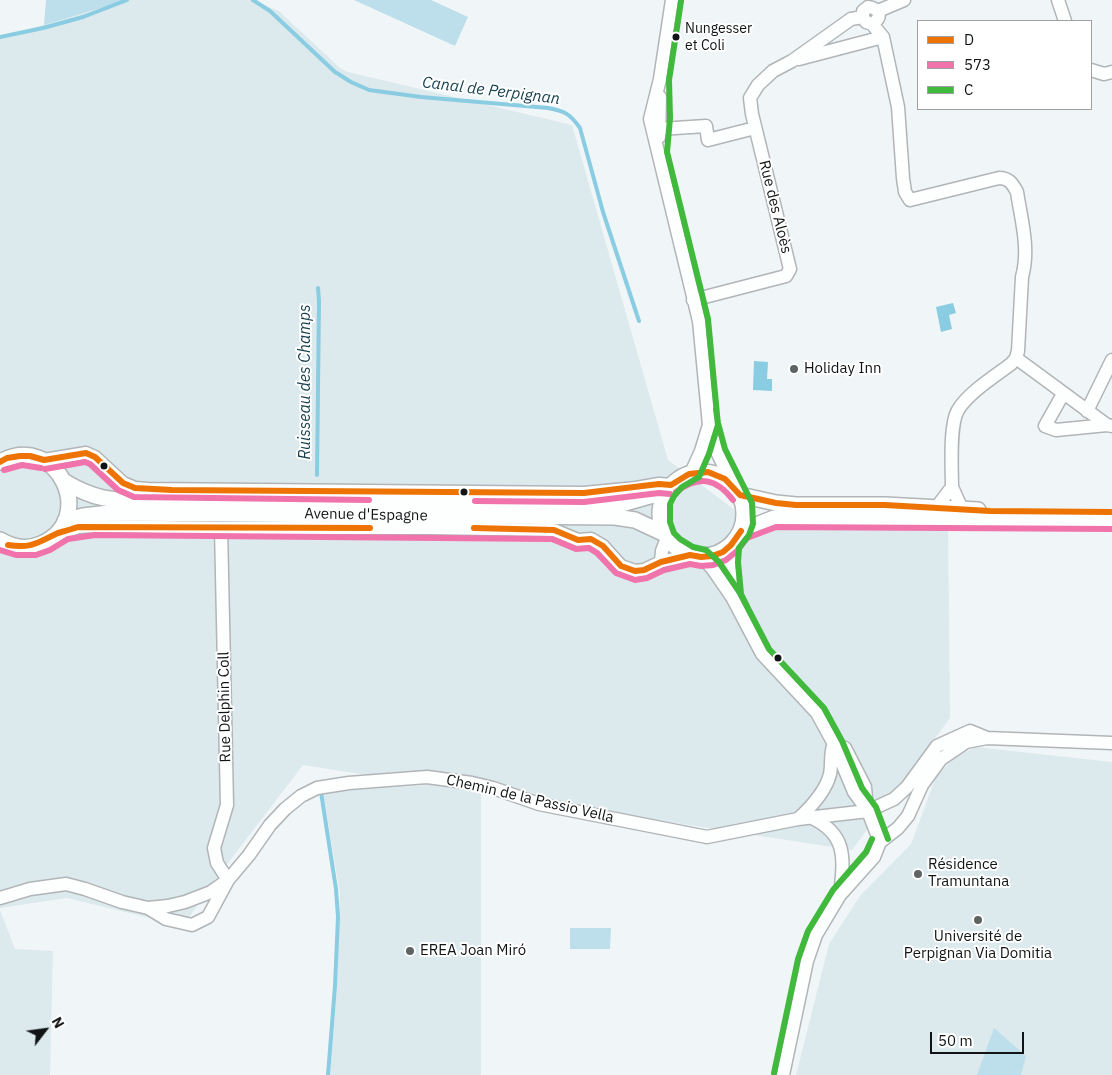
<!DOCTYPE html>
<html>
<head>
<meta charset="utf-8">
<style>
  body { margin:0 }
  #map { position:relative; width:1112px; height:1075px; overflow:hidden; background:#f0f6f8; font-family:"IBM Plex Sans",sans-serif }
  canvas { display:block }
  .legend { position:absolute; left:917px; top:20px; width:175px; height:90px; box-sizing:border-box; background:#fff; border:1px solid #9fa1a1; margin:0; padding:6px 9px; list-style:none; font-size:15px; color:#101415 }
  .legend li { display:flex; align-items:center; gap:10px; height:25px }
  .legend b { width:25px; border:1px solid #9fa1a1 }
  .north { position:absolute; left:20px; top:1005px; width:50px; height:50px; -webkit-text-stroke:4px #fff; paint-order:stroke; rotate:60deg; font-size:14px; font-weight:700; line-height:20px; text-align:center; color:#101415 }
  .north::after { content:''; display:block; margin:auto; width:18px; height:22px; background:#101415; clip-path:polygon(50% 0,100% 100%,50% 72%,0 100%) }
  .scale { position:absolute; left:930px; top:1032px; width:94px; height:22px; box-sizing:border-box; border:2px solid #101415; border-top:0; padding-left:6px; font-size:15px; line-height:18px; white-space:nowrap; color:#101415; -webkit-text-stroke:4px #fff; paint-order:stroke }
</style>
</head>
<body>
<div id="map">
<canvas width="1112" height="1075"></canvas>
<ul class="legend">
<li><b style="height:6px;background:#ed7402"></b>D</li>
<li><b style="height:6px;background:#f073ab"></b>573</li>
<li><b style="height:6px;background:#40b93c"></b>C</li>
</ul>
<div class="north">N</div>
<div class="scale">50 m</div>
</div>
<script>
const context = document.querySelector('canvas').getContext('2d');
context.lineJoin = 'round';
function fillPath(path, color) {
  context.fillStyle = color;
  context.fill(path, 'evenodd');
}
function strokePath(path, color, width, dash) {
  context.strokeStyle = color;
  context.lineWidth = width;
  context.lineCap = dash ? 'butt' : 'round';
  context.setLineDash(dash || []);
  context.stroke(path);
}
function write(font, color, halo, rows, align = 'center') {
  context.font = font + ' "IBM Plex Sans",sans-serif';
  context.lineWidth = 4;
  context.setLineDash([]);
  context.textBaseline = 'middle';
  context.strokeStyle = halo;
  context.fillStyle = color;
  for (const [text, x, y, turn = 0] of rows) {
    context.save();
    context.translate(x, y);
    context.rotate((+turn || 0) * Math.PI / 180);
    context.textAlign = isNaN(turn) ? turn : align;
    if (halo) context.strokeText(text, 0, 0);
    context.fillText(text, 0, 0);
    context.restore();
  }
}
fillPath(new Path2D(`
  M127 0H251L279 11 340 68 348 72 572 125 668 460 763 531 948 522 950 718 852 850 481 793V1075H330L337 986 340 894 323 792 430 785 303 765 209 888 183 926 67 898 0 908V38Z
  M975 747 1112 762V1075H796L829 944 860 896 911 844 936 777 954 758Z
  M0 910 15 949 53 951 50 1075H0Z`), '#dce9ed');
fillPath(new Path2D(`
  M46 0H127L44 25Z
  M354 0H431L468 17 455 46Z
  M570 928H611L610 949H570Z
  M994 1028 1026 1056 1021 1075H977Z`), '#bcdfeb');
fillPath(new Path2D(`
  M953 303 956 313 949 315 952 329 941 332 936 307Z
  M754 361 768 362 767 379H772V391L753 390Z`), '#8acce1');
strokePath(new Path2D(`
  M253 0 270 11 335 72 351 82 369 90 421 97 548 108C565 111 570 114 580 128L603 212 639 321
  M0 37 43 28 83 17 127 0
  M317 475 319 301 318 288
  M321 792 336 889 338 917 335 986 328 1075`), '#8acce1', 4);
const minor = new Path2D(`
  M672 0 660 79 650 119 699 321 709 425 717 452 733 485
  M1058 0 1065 21
  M878 11 904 0
  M872 24C883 18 880 8 868 7L863 11V17L866 22 872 24 883 37 898 107 903 178 905 192 910 200 999 178C1009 178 1012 183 1017 192 1021 219 1030 249 1022 277L1018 351 1016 358 1011 364C995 376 968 393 958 410 949 425 952 469 952 487
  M799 59 883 37
  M1091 70 1104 74 1112 72
  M660 129 706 126 708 140 755 128
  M659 137 660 97
  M693 300 786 276 790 269 752 114 750 98 758 85 773 71 792 61 851 19 863 17
  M1016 358 1107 425 1112 426
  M1063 394 1045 426 1056 430 1107 425
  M1087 411 1112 360
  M44 460 86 453 95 457 123 483 135 488 148 489 584 493 636 488 659 484 671 485
  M691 473 701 451 709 425
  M936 508 952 487 962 509
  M56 535 78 527 95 526 221 528H430L554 530 578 540 591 539 603 546 621 566 635 571 644 570 661 562 690 555
  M731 545 729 562 732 597
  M701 557 712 568 732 597 762 654 817 713 834 744 854 792 868 811 880 842
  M661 562 662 551 667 538
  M834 744 845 748 865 787 867 811
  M810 817C848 834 844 859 840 895
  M798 819C810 808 826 791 830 774 832 765 830 755 833 746
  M0 898 30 889 66 884 85 889 122 902 148 908 168 906 185 902 211 892 228 880 249 855 270 825 285 809 301 796 317 788 349 783 427 777 472 783 493 788 539 804 707 837 798 819 868 811 894 799 907 787 937 746 970 731 987 738
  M148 908 166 919 192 925 208 917 228 880 217 863 214 848 227 805 221 528
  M783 1075 807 961 816 935 840 895 874 857 880 842 898 828 908 816 922 785 941 759 966 742 987 738 1112 743`);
const major = new Path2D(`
  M0 462C57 431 99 519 41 544 27 550 13 548 0 540
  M660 514a42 42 0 1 1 84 0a42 42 0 1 1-84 0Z
  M65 482C97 501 113 500 148 501L597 506 625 503 667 491
  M740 495 776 503 796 505H885L978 510
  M65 521 83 516 109 513 615 517 635 520 665 534
  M741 531 774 518H884L1112 520`);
strokePath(minor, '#b1b5b7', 15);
strokePath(major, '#b1b5b7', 18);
strokePath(minor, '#fdfefe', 12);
strokePath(major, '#fdfefe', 15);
strokePath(new Path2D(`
  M0 462 7 458 20 456H30L44 460 86 453 95 457 123 483 135 488 172 490 584 493 659 484 671 485 689 474 708 472 725 479 740 495 776 503 796 505H885L990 511 1112 512
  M474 528 554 530 578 540 591 539 603 546 621 566 635 571 644 570 661 562 690 555 701 557 712 556 723 552 731 545 741 531
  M8 545C32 549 38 542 58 533 65 531 72 529 78 527L370 528`), '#ed7402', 6);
strokePath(new Path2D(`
  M45 469 85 462 90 464 118 490 134 497 369 500
  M4 470 22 465 41 468
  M676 492C699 475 716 478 733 500
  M475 501 584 502 659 493 670 494
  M0 550 16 555H36L50 550 68 539 95 535 552 539 576 549 589 548 597 553 616 573 635 580 647 578 664 570 690 564 701 566 713 565 726 560 737 551 747 538 776 527 1112 529`), '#f073ab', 6);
strokePath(new Path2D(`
  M681 1 669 80 670 118 667 152 708 319 718 425 709 454 699 477 682 487 674 496 670 504V522L674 533 680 539 693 547 706 550 719 562 740 593 769 649 824 708 842 741 862 788 876 807 888 839
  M716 409 718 423 725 449 752 503 753 524 749 535 739 548 738 562 741 594 747 606
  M774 1073 798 959 808 931 833 890 866 852 872 839`), '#40b93c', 6);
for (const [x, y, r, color] of [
  [676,37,4.5,"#101415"],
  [794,369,5,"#5e6364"],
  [104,466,4.5,"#101415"],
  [464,492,4.5,"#101415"],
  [778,658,4.5,"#101415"],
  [918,874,5,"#5e6364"],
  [978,920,5,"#5e6364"],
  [410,951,5,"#5e6364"]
]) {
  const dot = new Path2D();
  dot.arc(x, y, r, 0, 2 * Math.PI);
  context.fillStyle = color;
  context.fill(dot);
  strokePath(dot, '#fff', 2);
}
write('14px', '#101415', '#fff', [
  ["Nungesser",685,29],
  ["et Coli",685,46]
], 'left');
write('15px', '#101415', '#fff', [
  ["Rue des Aloès",775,207,76],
  ["Avenue d'Espagne",366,515,1],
  ["Rue Delphin Coll",225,707,-91],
  ["Chemin de la Passio Vella",530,799,13]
]);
write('15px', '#101415', '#fff', [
  ["Holiday Inn",804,369],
  ["Résidence",928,865],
  ["Tramuntana",928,882],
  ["Université de",978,937,"center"],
  ["Perpignan Via Domitia",978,954,"center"],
  ["EREA Joan Miró",420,951]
], 'left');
write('italic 16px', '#153f4c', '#fff', [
  ["Canal de Perpignan",491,91,7],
  ["Ruisseau des Champs",305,382,-90]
]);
</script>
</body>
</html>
